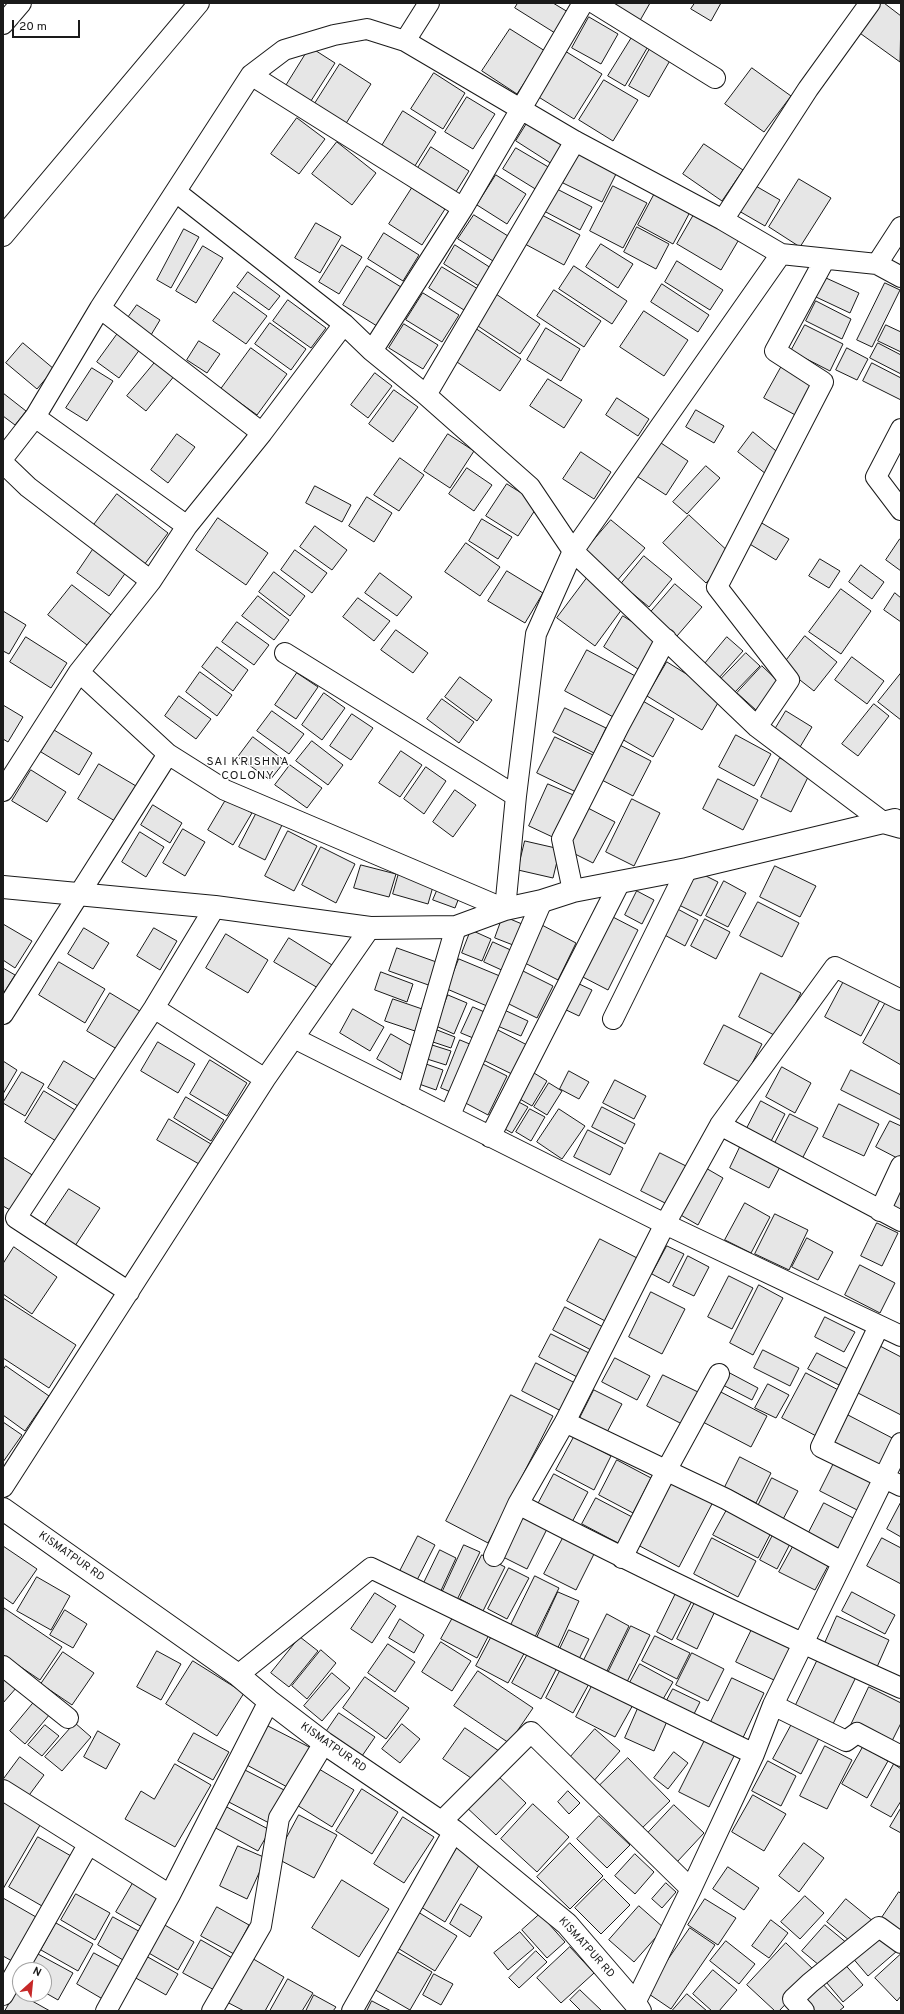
<!DOCTYPE html>
<html>
<head>
<meta charset="utf-8">
<style>
  body { margin:0 }
  #map { position:relative; width:904px; height:2014px; overflow:hidden; background:#fff; font-family:Overpass,sans-serif }
  canvas { display:block }
  .frame { position:absolute; inset:0; border:4px solid #1a1a1a; pointer-events:none }
  .north { position:absolute; left:12px; top:1962px; width:40px; height:40px; box-sizing:border-box; background:#fff; border:1px solid #a3a3a3; border-radius:50%; rotate:27deg; font-size:11px; font-weight:700; line-height:16px; text-align:center; color:#1a1a1a }
  .north::after { content:''; display:block; margin:auto; width:14px; height:18px; background:#c62828; clip-path:polygon(50% 0,100% 100%,50% 72%,0 100%) }
  .scale { position:absolute; left:12px; top:20px; width:68px; height:18px; box-sizing:border-box; border:2px solid #1a1a1a; border-top:0; padding-left:5px; font-size:12px; line-height:14px; white-space:nowrap; color:#1a1a1a; -webkit-text-stroke:3px #fff; paint-order:stroke }
</style>
</head>
<body>
<div id="map">
<canvas width="904" height="2014"></canvas>
<div class="frame"></div>
<div class="north">N</div>
<div class="scale">20 m</div>
</div>
<script>
const context = document.querySelector('canvas').getContext('2d');
context.lineJoin = 'round';
function fillPath(path, color) {
  context.fillStyle = color;
  context.fill(path, 'evenodd');
}
function strokePath(path, color, width, dash) {
  context.strokeStyle = color;
  context.lineWidth = width;
  context.lineCap = dash ? 'butt' : 'round';
  context.setLineDash(dash || []);
  context.stroke(path);
}
function write(font, color, halo, rows, align = 'center') {
  context.font = font + ' Overpass,sans-serif';
  context.lineWidth = 3;
  context.setLineDash([]);
  context.textBaseline = 'middle';
  context.strokeStyle = halo;
  context.fillStyle = color;
  for (const [text, x, y, turn = 0] of rows) {
    context.save();
    context.translate(x, y);
    context.rotate((+turn || 0) * Math.PI / 180);
    context.textAlign = isNaN(turn) ? turn : align;
    if (halo) context.strokeText(text, 0, 0);
    context.fillText(text, 0, 0);
    context.restore();
  }
}
const building = new Path2D(`
  M518 3H553L568 12 555 33 515 8Z
  M602 3H650L638 24Z
  M695 3H721L711 21 691 9Z
  M877 3H884L901 16 900 62 857 31Z
  M589 17 618 34 601 64 572 48Z
  M510 29 545 51 517 94 482 71Z
  M634 34 650 43 625 86 608 76Z
  M652 45 672 57 649 97 629 86Z
  M310 47 335 63 309 104 284 89Z
  M565 51 602 74 574 119 537 96Z
  M340 64 371 84 345 125 314 105Z
  M752 68 791 96 764 132 725 104Z
  M434 73 465 93 443 129 411 109Z
  M604 80 638 100 613 141 579 120Z
  M467 97 495 114 473 149 445 132Z
  M403 111 436 132 413 169 380 149Z
  M297 118 325 139 299 174 271 154Z
  M529 120 565 143 552 164 516 141Z
  M337 142 376 173 352 205 312 174Z
  M704 144 743 170 722 201 683 174Z
  M431 147 469 171 454 195 416 171Z
  M516 148 550 168 537 190 503 169Z
  M580 150 618 170 602 202 563 183Z
  M496 175 526 194 507 224 477 205Z
  M799 179 831 198 800 247 769 227Z
  M754 185 780 200 765 226 739 211Z
  M613 186 647 203 623 248 590 231Z
  M412 188 445 209 422 245 389 224Z
  M555 188 592 207 580 230 544 211Z
  M655 193 690 212 673 244 638 225Z
  M696 211 741 236 721 270 677 244Z
  M540 214 580 235 564 265 525 244Z
  M474 215 508 236 493 261 458 239Z
  M316 223 341 237 320 273 295 258Z
  M637 227 669 244 656 269 624 252Z
  M184 229 199 237 171 288 157 280Z
  M384 233 419 255 403 281 368 259Z
  M601 244 633 264 618 288 586 267Z
  M342 245 362 257 339 294 319 282Z
  M455 245 491 268 479 286 444 264Z
  M203 246 223 258 196 303 176 291Z
  M677 261 723 290 710 310 665 282Z
  M367 266 401 287 377 326 343 305Z
  M574 266 627 301 612 324 559 289Z
  M442 267 478 289 464 310 429 288Z
  M248 272 280 296 269 310 237 287Z
  M826 278 859 293 850 313 816 297Z
  M885 283 900 290 872 347 857 340Z
  M662 284 709 315 698 332 651 302Z
  M554 290 601 321 584 347 537 316Z
  M234 292 267 316 246 344 213 321Z
  M423 293 459 315 442 342 406 320Z
  M496 294 540 324 520 354 475 324Z
  M288 300 326 328 311 348 273 321Z
  M816 301 851 319 842 339 806 321Z
  M137 305 160 320 151 335 127 319Z
  M644 311 688 340 664 376 620 347Z
  M270 323 306 349 291 370 255 344Z
  M404 324 438 345 423 369 389 348Z
  M805 325 843 344 830 371 791 351Z
  M886 325 901 332V352L878 341Z
  M475 328 521 359 500 391 454 360Z
  M546 328 580 349 561 381 527 360Z
  M121 329 143 345 119 378 97 362Z
  M199 341 220 354 207 373 187 360Z
  M23 343 54 369 37 389 6 363Z
  M878 343 901 355V374L870 358Z
  M251 348 287 374 257 415 221 389Z
  M847 348 868 359 857 380 836 370Z
  M157 360 175 375 146 411 127 396Z
  M784 362 819 381 799 417 764 398Z
  M872 363 901 378V400L863 381Z
  M92 368 113 381 87 421 66 408Z
  M375 373 392 386 368 418 351 405Z
  M548 379 582 400 564 428 530 406Z
  M394 390 418 407 393 442 369 424Z
  M3 393 26 411 15 425 3 416Z
  M617 398 649 419 638 436 606 415Z
  M696 410 724 426 714 443 686 427Z
  M753 432 781 455 766 474 738 452Z
  M177 434 195 447 168 483 151 470Z
  M448 434 474 451 450 488 424 471Z
  M655 439 688 461 666 495 632 473Z
  M581 452 611 472 594 499 563 479Z
  M400 458 424 475 399 511 374 495Z
  M706 466 720 478 687 514 673 502Z
  M467 468 492 485 474 511 449 494Z
  M507 484 539 504 518 536 486 516Z
  M315 486 351 505 342 522 306 503Z
  M117 494 168 533 141 569 90 530Z
  M367 497 392 513 374 542 349 526Z
  M689 515 732 555 706 583 663 543Z
  M218 518 268 553 246 585 196 550Z
  M482 519 512 537 498 559 469 541Z
  M611 520 645 548 616 582 582 554Z
  M760 522 789 539 776 560 748 543Z
  M315 526 347 550 332 570 300 547Z
  M900 539H901V571L886 560Z
  M466 543 500 567 480 596 445 572Z
  M96 545 129 568 109 596 77 573Z
  M295 550 327 573 312 593 281 570Z
  M644 556 672 579 649 607 621 584Z
  M820 559 840 571 829 588 809 576Z
  M861 565 884 582 872 599 849 582Z
  M507 571 543 593 525 623 488 601Z
  M274 572 305 596 290 616 259 592Z
  M380 573 412 597 397 616 365 593Z
  M587 578 625 605 595 646 557 618Z
  M675 584 702 607 677 636 650 613Z
  M72 585 111 615 87 645 48 615Z
  M841 589 871 611 841 654 809 632Z
  M895 593 901 598V622L884 610Z
  M258 596 289 620 274 640 242 616Z
  M358 598 390 621 374 641 343 617Z
  M3 611 26 625 9 654 3 651Z
  M623 616 661 640 641 671 604 647Z
  M237 622 269 645 254 665 222 642Z
  M396 630 428 653 413 673 381 650Z
  M805 636 837 662 814 691 782 666Z
  M26 637 67 663 51 688 10 662Z
  M727 637 743 651 718 679 703 666Z
  M217 647 248 670 233 691 202 667Z
  M587 650 639 678 617 719 565 691Z
  M746 653 760 666 735 692 721 679Z
  M852 657 884 681 867 704 835 680Z
  M667 662 722 696 702 730 647 696Z
  M762 666 780 683 756 710 737 693Z
  M200 672 232 695 217 716 186 692Z
  M297 673 318 687 296 719 275 705Z
  M901 673V720L878 702Z
  M460 677 492 700 477 721 445 697Z
  M324 693 345 708 322 740 302 725Z
  M179 696 211 719 196 739 165 716Z
  M442 699 474 722 459 743 427 719Z
  M641 700 674 719 653 757 620 738Z
  M874 704 889 716 858 756 842 744Z
  M3 705 23 717 8 742 3 739Z
  M565 708 606 728 594 753 553 732Z
  M272 711 304 734 289 754 257 731Z
  M786 711 812 727 797 752 771 736Z
  M352 714 373 728 351 760 330 746Z
  M54 730 92 753 79 775 41 752Z
  M736 735 771 754 754 786 719 767Z
  M253 737 285 761 270 780 238 757Z
  M555 737 593 755 576 792 537 773Z
  M312 741 343 765 328 785 296 761Z
  M614 742 651 761 633 796 596 777Z
  M401 751 422 765 400 797 379 783Z
  M780 758 810 773 791 812 761 797Z
  M99 764 136 786 115 821 78 799Z
  M290 765 322 788 307 808 275 785Z
  M426 767 446 781 424 814 404 799Z
  M31 770 66 792 47 822 12 801Z
  M718 779 758 800 743 830 703 809Z
  M548 784 578 797 559 840 529 826Z
  M455 790 476 805 453 837 433 822Z
  M227 798 252 813 233 845 208 830Z
  M632 799 660 813 634 866 606 852Z
  M153 805 182 823 170 843 141 825Z
  M586 807 615 822 593 863 565 849Z
  M257 812 282 825 265 860 239 847Z
  M183 829 205 842 185 876 163 863Z
  M288 831 317 846 294 891 265 876Z
  M140 832 164 847 146 877 122 862Z
  M525 841 560 849 553 878 518 870Z
  M321 847 355 864 336 903 302 885Z
  M361 865 396 874 389 897 354 888Z
  M775 866 816 886 800 917 760 897Z
  M694 870 718 882 701 916 677 904Z
  M399 873 434 883 428 904 393 894Z
  M724 881 746 893 728 927 706 916Z
  M439 886 460 895 455 908 433 900Z
  M637 891 654 900 642 924 625 915Z
  M758 902 799 923 782 957 740 936Z
  M672 906 698 920 685 946 659 932Z
  M609 915 638 930 608 990 579 975Z
  M503 916 522 924 513 945 495 938Z
  M705 919 730 932 716 959 691 946Z
  M3 924 32 941 15 968 3 960Z
  M540 924 576 943 558 980 521 961Z
  M84 928 109 943 93 969 68 954Z
  M154 928 177 941 160 970 137 956Z
  M471 930 491 939 482 961 462 953Z
  M226 934 268 960 248 993 206 968Z
  M289 938 332 965 318 988 274 962Z
  M493 942 515 952 506 972 484 962Z
  M397 948 442 964 434 987 389 971Z
  M459 959 507 979 494 1009 447 989Z
  M59 962 105 989 85 1023 39 995Z
  M3 968 15 975 3 994Z
  M519 969 553 986 537 1018 503 1001Z
  M381 972 413 984 407 1002 375 990Z
  M761 973 801 993 778 1037 739 1017Z
  M844 981 880 1000 861 1036 825 1017Z
  M575 982 592 990 579 1016 562 1008Z
  M110 993 143 1013 120 1051 87 1031Z
  M448 995 467 1003 454 1034 436 1026Z
  M393 999 428 1011 421 1033 385 1021Z
  M886 1002 901 1011V1065L863 1043Z
  M473 1007 489 1014 478 1040 461 1033Z
  M500 1008 528 1021 521 1036 493 1024Z
  M353 1009 384 1027 370 1051 340 1033Z
  M724 1025 762 1044 742 1083 704 1064Z
  M494 1028 531 1047 516 1076 479 1058Z
  M437 1030 455 1037 451 1048 433 1042Z
  M391 1034 417 1049 403 1074 377 1059Z
  M460 1040 477 1047 458 1095 441 1088Z
  M158 1042 195 1064 178 1093 141 1071Z
  M432 1045 451 1051 446 1065 427 1059Z
  M210 1060 247 1083 227 1116 190 1094Z
  M3 1061 17 1070 3 1094Z
  M64 1061 99 1082 83 1109 48 1088Z
  M477 1061 507 1076 488 1115 458 1099Z
  M426 1064 443 1070 436 1090 419 1084Z
  M782 1067 811 1083 795 1113 766 1097Z
  M851 1070 901 1095V1120L841 1090Z
  M569 1071 589 1082 579 1099 560 1089Z
  M22 1072 44 1084 25 1116 3 1103Z
  M534 1073 547 1081 532 1106 518 1098Z
  M615 1080 646 1096 634 1119 603 1103Z
  M549 1083 562 1091 547 1115 534 1107Z
  M44 1091 80 1113 61 1144 25 1122Z
  M186 1097 224 1120 211 1141 174 1118Z
  M513 1099 528 1107 512 1133 498 1125Z
  M761 1101 785 1114 768 1147 744 1134Z
  M839 1104 879 1124 864 1156 823 1137Z
  M602 1107 635 1124 625 1144 592 1127Z
  M530 1109 545 1117 531 1141 516 1132Z
  M559 1109 585 1126 562 1159 537 1142Z
  M790 1114 818 1128 802 1159 774 1145Z
  M169 1119 211 1144 199 1164 157 1140Z
  M890 1121 901 1126V1155L899 1159 876 1147Z
  M588 1130 623 1148 610 1175 574 1157Z
  M741 1145 781 1165 769 1188 730 1168Z
  M660 1153 686 1166 667 1204 641 1191Z
  M3 1157 34 1176 12 1211 3 1206Z
  M704 1167 723 1178 698 1225 679 1214Z
  M69 1189 100 1208 73 1249 43 1228Z
  M901 1190V1210L893 1206Z
  M745 1203 770 1217 751 1253 725 1240Z
  M775 1214 808 1230 789 1270 755 1254Z
  M877 1223 898 1233 882 1266 861 1256Z
  M807 1238 833 1252 818 1280 792 1267Z
  M600 1239 641 1260 609 1323 567 1301Z
  M667 1246 684 1254 669 1283 652 1274Z
  M14 1247 57 1277 32 1314 3 1294V1264Z
  M688 1256 709 1267 694 1296 673 1286Z
  M860 1265 895 1283 880 1313 845 1295Z
  M729 1276 753 1288 732 1329 708 1317Z
  M759 1285 783 1298 753 1355 730 1343Z
  M651 1292 685 1309 662 1354 629 1337Z
  M3 1298 76 1345 49 1388 3 1358Z
  M565 1307 605 1328 593 1351 553 1330Z
  M825 1317 855 1332 844 1352 815 1337Z
  M551 1334 593 1355 581 1379 539 1357Z
  M880 1346 901 1357V1415L856 1392Z
  M763 1350 799 1368 790 1386 754 1368Z
  M817 1353 848 1369 839 1385 808 1369Z
  M615 1358 650 1376 637 1400 602 1382Z
  M536 1363 577 1384 563 1412 522 1391Z
  M6 1366 49 1396 25 1431 3 1415V1370Z
  M726 1371 758 1388 752 1400 719 1383Z
  M806 1373 844 1393 820 1438 782 1418Z
  M663 1375 698 1392 682 1424 647 1406Z
  M768 1384 789 1395 776 1418 755 1408Z
  M594 1390 622 1404 606 1434 579 1420Z
  M717 1390 767 1416 751 1447 701 1421Z
  M511 1395 553 1416 488 1543 446 1521Z
  M848 1415 896 1440 879 1474 831 1449Z
  M3 1422 22 1435 3 1462Z
  M574 1437 611 1456 594 1490 556 1470Z
  M740 1457 771 1473 756 1503 725 1487Z
  M837 1457 878 1478 861 1512 820 1491Z
  M617 1460 651 1478 633 1513 599 1495Z
  M554 1474 588 1492 571 1524 537 1506Z
  M772 1478 798 1491 781 1523 756 1510Z
  M672 1480 713 1502 679 1567 638 1545Z
  M596 1498 634 1518 620 1544 582 1524Z
  M901 1502V1537L887 1529Z
  M824 1503 857 1520 838 1557 805 1540Z
  M729 1506 773 1529 758 1558 713 1535Z
  M522 1514 548 1527 527 1569 501 1556Z
  M774 1533 791 1542 777 1569 760 1560Z
  M418 1536 435 1545 416 1582 399 1573Z
  M563 1538 594 1554 576 1590 544 1574Z
  M712 1538 756 1561 738 1597 694 1574Z
  M882 1538 901 1548V1584L867 1566Z
  M795 1543 830 1562 815 1590 779 1572Z
  M464 1545 480 1552 456 1602 441 1595Z
  M3 1546 37 1569 13 1604 3 1597Z
  M440 1550 456 1558 438 1597 421 1589Z
  M482 1555 505 1567 483 1611 460 1599Z
  M509 1568 529 1578 507 1619 488 1609Z
  M535 1576 559 1588 533 1641 509 1629Z
  M37 1577 70 1596 51 1630 17 1611Z
  M678 1589 694 1597 672 1640 657 1632Z
  M558 1592 579 1601 556 1652 535 1642Z
  M852 1592 895 1615 885 1634 842 1611Z
  M375 1593 396 1606 372 1643 351 1629Z
  M697 1598 717 1607 697 1649 677 1639Z
  M4 1608 62 1647 40 1680 3 1655Z
  M65 1610 87 1624 73 1648 50 1635Z
  M456 1612 491 1631 477 1658 441 1639Z
  M607 1614 629 1626 603 1679 580 1668Z
  M837 1616 889 1640 877 1667 825 1643Z
  M400 1619 424 1635 414 1653 389 1638Z
  M754 1625 794 1645 776 1681 736 1662Z
  M631 1626 650 1635 624 1688 605 1679Z
  M495 1630 527 1648 508 1683 476 1666Z
  M569 1630 589 1639 576 1665 557 1655Z
  M655 1636 690 1653 677 1679 642 1661Z
  M300 1637 318 1651 289 1687 271 1673Z
  M441 1642 471 1661 452 1691 422 1672Z
  M388 1644 415 1662 395 1692 368 1673Z
  M321 1650 336 1663 307 1699 292 1686Z
  M530 1650 558 1666 541 1699 512 1683Z
  M157 1651 181 1664 161 1700 137 1687Z
  M63 1652 94 1673 72 1705 41 1684Z
  M692 1653 724 1669 708 1701 676 1685Z
  M818 1659 856 1677 830 1730 793 1711Z
  M193 1661 244 1693 217 1736 166 1704Z
  M640 1664 673 1682 659 1706 627 1688Z
  M562 1667 590 1682 573 1713 546 1698Z
  M478 1671 533 1708 509 1743 454 1706Z
  M332 1673 350 1688 322 1721 304 1706Z
  M3 1676 17 1687 3 1703Z
  M365 1677 409 1708 386 1739 343 1708Z
  M732 1678 764 1693 740 1744 708 1728Z
  M594 1682 634 1703 615 1737 576 1717Z
  M869 1687 901 1703V1723L890 1745 851 1725Z
  M673 1689 700 1702 692 1718 665 1704Z
  M35 1701 50 1714 25 1744 10 1731Z
  M639 1706 668 1719 654 1751 625 1738Z
  M339 1713 375 1737 362 1756 326 1732Z
  M793 1722 820 1736 801 1774 773 1759Z
  M75 1723 91 1737 62 1771 45 1757Z
  M402 1724 420 1739 400 1763 382 1749Z
  M45 1725 59 1736 42 1756 28 1745Z
  M266 1725 311 1748 289 1788 245 1764Z
  M465 1728 499 1751 477 1782 443 1759Z
  M595 1729 620 1751 592 1783 567 1761Z
  M98 1731 120 1744 106 1769 84 1757Z
  M194 1733 229 1752 213 1780 178 1761Z
  M706 1738 736 1752 709 1807 679 1792Z
  M825 1746 852 1760 827 1809 800 1796Z
  M863 1747 888 1761 867 1798 842 1784Z
  M674 1752 688 1763 668 1789 654 1778Z
  M20 1757 44 1775 27 1798 3 1780Z
  M628 1758 670 1801 639 1831 597 1788Z
  M768 1761 796 1776 781 1806 752 1791Z
  M175 1764 211 1785 175 1847 125 1819 141 1791 154 1799Z
  M894 1764 901 1769V1801L891 1817 871 1806Z
  M314 1766 354 1790 332 1827 292 1802Z
  M241 1768 288 1792 271 1824 225 1800Z
  M494 1772 526 1803 496 1835 463 1804Z
  M362 1789 398 1812 372 1854 336 1831Z
  M568 1791 580 1803 569 1814 558 1802Z
  M753 1795 786 1814 764 1851 732 1832Z
  M3 1801 43 1820 3 1889Z
  M533 1804 569 1837 537 1872 501 1839Z
  M223 1805 270 1830 258 1851 212 1826Z
  M674 1805 704 1833 677 1862 647 1834Z
  M901 1808V1833L890 1827Z
  M299 1815 337 1835 314 1878 276 1858Z
  M599 1816 630 1845 607 1868 577 1839Z
  M403 1817 434 1837 404 1883 374 1864Z
  M38 1837 71 1856 42 1906 9 1887Z
  M460 1843 484 1857 445 1922 421 1907Z
  M570 1843 603 1876 570 1909 537 1877Z
  M804 1843 824 1858 799 1892 779 1876Z
  M238 1846 266 1858 247 1899 220 1886Z
  M635 1854 654 1872 635 1894 615 1876Z
  M728 1867 759 1888 744 1910 713 1889Z
  M604 1879 630 1905 601 1934 575 1908Z
  M342 1880 389 1909 359 1957 312 1928Z
  M133 1883 159 1898 142 1927 116 1912Z
  M666 1883 676 1892 662 1908 652 1899Z
  M899 1892 901 1894V1941L877 1925Z
  M76 1894 110 1913 95 1940 61 1920Z
  M805 1896 824 1913 800 1939 781 1922Z
  M3 1898 36 1917 12 1961 3 1956Z
  M705 1899 736 1918 718 1945 688 1925Z
  M846 1899 874 1922 855 1945 827 1922Z
  M461 1904 482 1917 470 1937 450 1924Z
  M639 1906 664 1928 634 1962 609 1940Z
  M217 1907 249 1925 234 1954 201 1936Z
  M418 1912 457 1936 435 1971 396 1947Z
  M540 1914 565 1942 547 1958 522 1930Z
  M113 1917 144 1934 128 1963 98 1945Z
  M771 1920 788 1933 769 1958 752 1946Z
  M56 1923 93 1944 78 1971 41 1950Z
  M163 1924 194 1942 178 1970 147 1952Z
  M825 1925 848 1944 825 1970 802 1951Z
  M690 1928 715 1945 671 2009 646 1992Z
  M879 1931 897 1951 868 1976 851 1956Z
  M520 1932 534 1948 508 1970 494 1953Z
  M201 1940 234 1959 216 1991 183 1973Z
  M726 1941 755 1964 739 1984 710 1961Z
  M786 1943 816 1972 779 2011H775L747 1985Z
  M570 1947 594 1973 561 2003 537 1978Z
  M394 1950 432 1972 410 2010 372 1988Z
  M536 1951 547 1962 519 1988 509 1978Z
  M94 1953 123 1969 106 2001 77 1984Z
  M38 1954 73 1973 58 2000 44 1992V1970H29Z
  M901 1954V1996L897 2001 875 1978Z
  M146 1956 178 1974 166 1995 134 1977Z
  M250 1957 284 1977 265 2011H244L225 2001Z
  M841 1960 863 1985 843 2002 821 1976Z
  M713 1970 737 1990 719 2011H712L693 1994Z
  M434 1974 453 1984 441 2005 423 1995Z
  M288 1979 313 1993 302 2011H270Z
  M819 1980 844 2007 839 2011H808L797 1999Z
  M580 1990 602 2011H581L570 2000Z
  M16 1992 50 2011H5Z
  M687 1994 707 2011H672Z
  M314 1995 336 2007 333 2011H306Z
  M372 2001 391 2011H367Z`);
fillPath(building, '#e6e6e6');
strokePath(building, '#1a1a1a', 1);
const minor = new Path2D(`
  M594 3 715 78
  M3 24 21 3
  M405 41 429 3
  M251 75 463 208
  M176 192 344 324 372 351 426 395 530 487 573 551 781 254
  M723 220 808 89 870 3
  M3 236 199 3
  M877 264 901 227
  M100 308 262 433
  M372 351 463 208 583 3
  M426 395 575 141
  M35 417 187 526
  M901 429 876 477 901 510
  M3 458 35 417 100 308 251 75 284 50 334 35 367 29 405 41 575 141 723 220 781 254 877 264 901 277
  M3 463 28 487 151 581
  M285 653 516 796
  M79 672 168 754 225 790 505 909 516 796 536 634 573 551 757 727 883 822 895 819
  M757 727 789 680 717 587 823 382 775 351 825 259
  M3 791 79 672 151 581 187 526 262 433 344 324
  M573 891 562 839 619 726 666 639
  M154 1008 265 1079
  M3 1014 168 754
  M613 1019 687 869
  M294 1038 665 1224 901 1336
  M407 1095 456 927
  M450 1115 542 901
  M720 1125 901 1221
  M490 1137 620 882
  M880 1211 901 1166
  M129 1292 16 1218 154 1008 215 907
  M879 1326 821 1447 901 1486
  M565 1422 726 1499 842 1562
  M3 1487 265 1079 370 928
  M518 1504C644 1570 772 1630 901 1688
  M494 1556 518 1504 565 1422 665 1224 720 1125 835 967 901 1000
  M622 1558 667 1469 719 1374
  M3 1666 68 1718
  M238 1675 371 1568 754 1754
  M773 1705 846 1741 857 1733 901 1756
  M3 1790 170 1895
  M441 1822 531 1732 691 1889
  M3 1995 88 1845
  M635 2003 691 1889 754 1754 773 1705 901 1443
  M106 2011 170 1895 269 1701
  M212 2011 261 1926 279 1818 324 1743
  M352 2011 454 1831
  M804 2011 793 1999 810 1983 879 1927 901 1943`);
const tertiary = new Path2D(`
  M3 887 215 907 370 928 456 927 505 909 542 901 573 891 687 869 883 822 901 827
  M3 1509 238 1675 269 1701 324 1743 454 1831 567 1924 635 2003 640 2011`);
strokePath(minor, '#1a1a1a', 22);
strokePath(tertiary, '#1a1a1a', 24);
strokePath(minor, '#fff', 20);
strokePath(tertiary, '#fff', 22);
write('11px', '#1a1a1a', '#fff', [
  ["KISMATPUR RD",71,1557,35],
  ["KISMATPUR RD",333,1748,35],
  ["KISMATPUR RD",586,1948,48]
]);
context.letterSpacing = '1px';
write('12px', '#1a1a1a', '#fff', [
  ["SAI KRISHNA",248,763],
  ["COLONY",248,777]
]);
context.letterSpacing = '0px';
</script>
</body>
</html>
